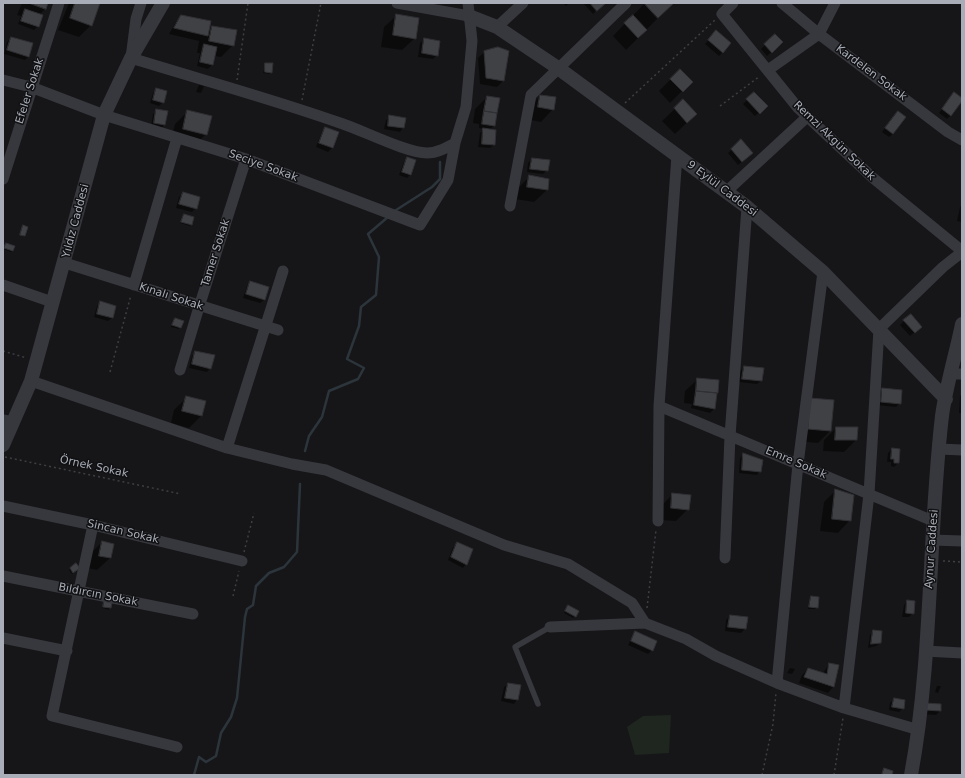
<!DOCTYPE html>
<html>
<head>
<meta charset="utf-8">
<style>
  body { margin:0 }
  #map { position:relative; width:965px; height:778px; overflow:hidden; background:#161618; font-family:"DejaVu Sans",sans-serif }
  canvas { display:block }
  .frame { position:absolute; inset:0; border:4px solid #a8adb8; pointer-events:none }
</style>
</head>
<body>
<div id="map">
<canvas width="965" height="778"></canvas>
<div class="frame"></div>
</div>
<script>
const context = document.querySelector('canvas').getContext('2d');
context.lineJoin = 'round';
function fillPath(path, color) {
  context.fillStyle = color;
  context.fill(path, 'evenodd');
}
function strokePath(path, color, width, dash) {
  context.strokeStyle = color;
  context.lineWidth = width;
  context.lineCap = dash ? 'butt' : 'round';
  context.setLineDash(dash || []);
  context.stroke(path);
}
function write(font, color, halo, rows, align = 'center') {
  context.font = font + ' "DejaVu Sans",sans-serif';
  context.lineWidth = 3;
  context.setLineDash([]);
  context.textBaseline = 'middle';
  context.strokeStyle = halo;
  context.fillStyle = color;
  for (const [text, x, y, turn = 0] of rows) {
    context.save();
    context.translate(x, y);
    context.rotate((+turn || 0) * Math.PI / 180);
    context.textAlign = isNaN(turn) ? turn : align;
    if (halo) context.strokeText(text, 0, 0);
    context.fillText(text, 0, 0);
    context.restore();
  }
}
fillPath(new Path2D(`
  M671 715 669 753 635 755 627 727 643 716Z`), '#1e261f');
fillPath(new Path2D(`
  M22 3H47L45 9 39 15 38 26 34 30 18 24 21 16 17 15Z
  M69 3H99L91 25 79 37 58 30Z
  M563 3H569L566 6Z
  M583 3H604L593 14Z
  M645 3H673L626 50 613 36Z
  M397 15 415 38 402 50 381 47 384 27Z
  M182 16 209 30 212 27 233 45 221 57 214 56 212 65 208 69 197 66 200 53H197L199 41 169 34 176 22Z
  M775 35 782 42 767 56 761 49Z
  M713 36 723 52 719 56 705 44Z
  M11 38 28 57 25 60 4 54 7 42Z
  M424 39 437 55 433 59 418 57 420 43Z
  M484 52 503 81 497 87 480 84 478 58Z
  M266 64 271 72 270 74 263 73Z
  M680 70 691 82 670 103 659 91Z
  M199 85 204 86 201 93 196 92Z
  M156 90 163 102 159 106 150 103 153 93Z
  M754 93 766 106 755 116 743 104Z
  M954 94 951 115 947 119 939 113Z
  M540 96 553 109 541 122 526 119 528 108Z
  M487 97 494 126 489 130 494 145 490 148 478 147 480 133 484 129 479 128V124L473 123 475 109Z
  M683 101 696 114 675 134 662 121Z
  M157 110 164 125 161 129 151 127 153 114Z
  M187 112 206 134 194 146 171 141 175 124Z
  M894 116 893 134 889 137 882 132Z
  M390 117 403 128 400 132 384 129 386 120Z
  M326 128 338 133 332 148 328 152 316 147 322 132Z
  M741 141 752 153 738 165 728 153Z
  M407 158 411 174 407 178 399 175 404 162Z
  M532 159 547 170 543 174 527 172 528 163Z
  M529 177 548 179 547 190 534 202 515 199 517 189Z
  M183 193 196 208 192 212 176 208 179 197Z
  M962 205V222L957 221 960 207Z
  M184 215 191 224 190 226 180 223Z
  M6 244 13 250 11 252 3 249Z
  M250 282 264 300 260 303 243 298 247 286Z
  M101 302 115 306 112 318 108 321 94 317 97 306Z
  M175 319 183 321 179 329 171 327Z
  M904 321 917 330 910 336 900 325Z
  M196 352 210 368 207 372 189 368 192 356Z
  M744 367 761 381 757 384 739 382 740 371Z
  M698 379 717 393 714 409 710 413 691 408 692 404 684 403 685 391Z
  M882 389 900 403 896 407 877 405 878 393Z
  M962 394V413H959L960 396Z
  M186 398 201 416 189 428 171 423 174 410Z
  M811 399 830 431 818 443 796 441 799 411Z
  M836 428 856 440 844 452 823 451 824 440Z
  M892 449 898 463 894 467 891 466V462H887L888 453Z
  M744 454 760 471 757 475 739 473 740 458Z
  M836 490 850 520 838 533 820 531 824 502Z
  M673 494 688 509 676 521 659 520 660 507Z
  M102 542 110 558 97 570 87 568 90 554Z
  M457 544 466 564 463 568 448 560 453 547Z
  M71 568 77 570 72 574 69 570Z
  M811 598 817 608 815 609H808Z
  M907 601 913 613 909 617H902L904 605Z
  M104 602 111 604 109 610 102 608Z
  M567 608 575 616 573 618 564 613Z
  M730 616 745 629 741 633 725 631 726 620Z
  M873 631 880 643 876 646 868 648 870 635Z
  M635 632 652 650 648 654 628 645Z
  M829 664 838 666 833 687 828 693 799 683 802 675 808 669 823 673Z
  M790 668 795 669 792 674 787 673Z
  M508 684 517 700 514 704 501 701 504 687Z
  M937 686H941L938 693 935 692Z
  M894 699 903 708 899 712 889 710 890 703Z
  M922 708 940 711 936 715 922 714Z`), '#0007');
strokePath(new Path2D(`
  M393 212 432 187 440 179V162
  M305 451 309 436 322 417 329 391 358 379 364 368 347 359 359 326 361 307 376 295 379 257 368 234 388 217
  M194 775 199 757 206 762 216 756 221 733 231 717 237 698 245 617 247 609 253 605 256 586 269 573 284 567 297 552 300 484`), '#2c353c', 2.5);
const building = new Path2D(`
  M29 3H48L46 9Z
  M75 3H100L92 26 70 18Z
  M590 3H606L597 11Z
  M644 3H674L658 18Z
  M25 9 43 15 39 27 21 21Z
  M396 14 419 18 416 39 393 35Z
  M181 15 211 21 208 36 174 28Z
  M633 15 647 30 638 38 624 23Z
  M212 26 237 30 234 46 209 41Z
  M716 30 731 43 723 53 708 40Z
  M775 34 783 42 772 53 764 44Z
  M11 37 33 43 29 57 7 50Z
  M424 38 440 41 438 56 422 53Z
  M204 44 217 47 213 65 200 62Z
  M498 47 509 51 504 81 486 78 484 51Z
  M265 63H273L272 73 265 72Z
  M680 69 693 82 683 92 670 79Z
  M156 88 167 91 164 103 153 100Z
  M754 92 768 106 760 114 746 99Z
  M954 92 962 98V101L951 116 942 109Z
  M540 95 556 97 554 110 538 107Z
  M487 96 500 98 497 113 484 111Z
  M683 99 697 114 687 123 674 108Z
  M156 109 168 111 165 125 154 123Z
  M187 110 212 116 207 135 183 129Z
  M484 111 497 113 495 126 482 124Z
  M898 111 906 117 893 134 885 128Z
  M389 115 406 118 404 128 388 126Z
  M325 127 339 132 333 148 319 143Z
  M483 128 496 130 495 145 482 144Z
  M741 139 753 153 742 162 731 149Z
  M407 157 416 160 411 175 402 172Z
  M532 158 550 160 548 171 530 169Z
  M529 175 549 179 548 190 527 187Z
  M183 192 200 197 197 209 179 204Z
  M184 214 194 217 192 225 181 222Z
  M23 225 28 227 25 236 20 235Z
  M6 243 15 246 13 251 4 248Z
  M250 281 269 287 265 300 246 294Z
  M100 301 116 306 113 318 97 314Z
  M911 314 922 327 915 333 903 320Z
  M175 318 184 321 181 328 172 325Z
  M195 351 215 355 211 369 192 364Z
  M744 366 764 368 762 381 742 379Z
  M697 378 719 380 718 393 696 391Z
  M882 388 902 390 901 404 881 402Z
  M696 391 717 393 715 409 694 405Z
  M186 396 206 401 202 416 182 411Z
  M810 398 834 400 831 431 808 429Z
  M836 427H858L857 440H835Z
  M892 448 900 449 899 463H894V459H891Z
  M743 453 763 460 761 472 742 470Z
  M835 489 854 495 851 521 832 519Z
  M672 493 691 495 689 510 671 508Z
  M102 541 114 544 111 558 99 556Z
  M457 542 473 549 467 565 451 557Z
  M76 563 80 568 73 573 70 568Z
  M811 596 819 597 818 608 809 607Z
  M907 600 915 601 914 614 906 613Z
  M104 601 112 603 111 608 103 607Z
  M568 605 579 611 576 617 565 611Z
  M730 615 748 617 746 629 728 627Z
  M873 630 882 631 881 643 871 644Z
  M635 631 657 641 653 651 631 641Z
  M829 663 839 665 834 687 804 677 808 668 827 674Z
  M508 683 521 685 518 700 505 698Z
  M894 698 905 700 904 709 892 707Z
  M925 703 941 704V711L925 710Z
  M884 768 893 771 892 775H882Z`);
fillPath(building, '#404145');
strokePath(building, '#303034', 1);
strokePath(new Path2D(`
  M237 80 248 3
  M302 100 321 3
  M625 103 715 20
  M720 106 760 76
  M3 351 27 358
  M110 372 131 295
  M5 457 181 494
  M244 552 254 513
  M943 561 962 562
  M233 596 239 571
  M647 608 656 530
  M762 775 773 724 776 693
  M834 775 843 718`), '#3d3f44', 1.5, [2, 3]);
strokePath(new Path2D(`
  M538 704 515 647 550 627`), '#37383d', 5.5);
strokePath(new Path2D(`
  M141 3 136 19 131 58C202 80 273 99 343 124 364 131 407 153 427 153 437 153 446 148 455 143
  M397 3 469 16
  M733 3 722 14 798 108 873 178 962 251
  M782 3 819 34 948 132 962 140
  M497 27 523 3
  M768 70 819 34 835 3
  M3 80 31 87 104 115 246 159 420 225 448 180 455 143 466 107 472 41 468 3
  M3 179 59 3
  M727 191 807 117
  M510 206 531 95 626 3
  M65 263 278 330
  M3 285 52 302
  M134 285 177 138
  M180 370 199 307 246 159
  M952 374H962
  M31 381 227 448 292 464 326 470 504 545 568 564 632 603 645 623
  M659 406 933 521
  M3 420 13 422
  M227 448 283 271
  M939 449 962 450
  M3 506 93 525 242 561
  M658 521 659 406 677 155
  M93 525 52 716 177 747
  M932 540 962 541
  M725 558 730 436 747 207
  M3 576 193 614
  M550 627 645 623 686 639 716 656 777 683 844 708 919 730
  M3 638 67 651
  M925 651 962 653
  M777 683 798 464 823 272
  M844 708 869 494 879 329 943 267 962 252`), '#37383d', 11);
strokePath(new Path2D(`
  M469 16 497 27 558 68 747 207 823 272 946 399
  M3 445 31 381 104 115 131 58 163 3
  M911 775C933 657 928 535 942 416 946 386 956 354 962 324`), '#37383d', 14);
write('11px', '#a8adb8', '#111113', [
  ["Kardelen Sokak",871,73,37],
  ["Efeler Sokak",30,91,-72],
  ["Remzi Akgün Sokak",834,141,44],
  ["Seciye Sokak",263,166,20],
  ["9 Eylül Caddesi",722,189,37],
  ["Yıldız Caddesi",76,221,-75],
  ["Tamer Sokak",216,253,-72],
  ["Kınalı Sokak",171,297,18],
  ["Emre Sokak",796,463,23],
  ["Örnek Sokak",94,467,12],
  ["Sincan Sokak",123,532,13],
  ["Aynur Caddesi",932,549,-86],
  ["Bıldırcın Sokak",98,595,11]
]);
</script>
</body>
</html>
